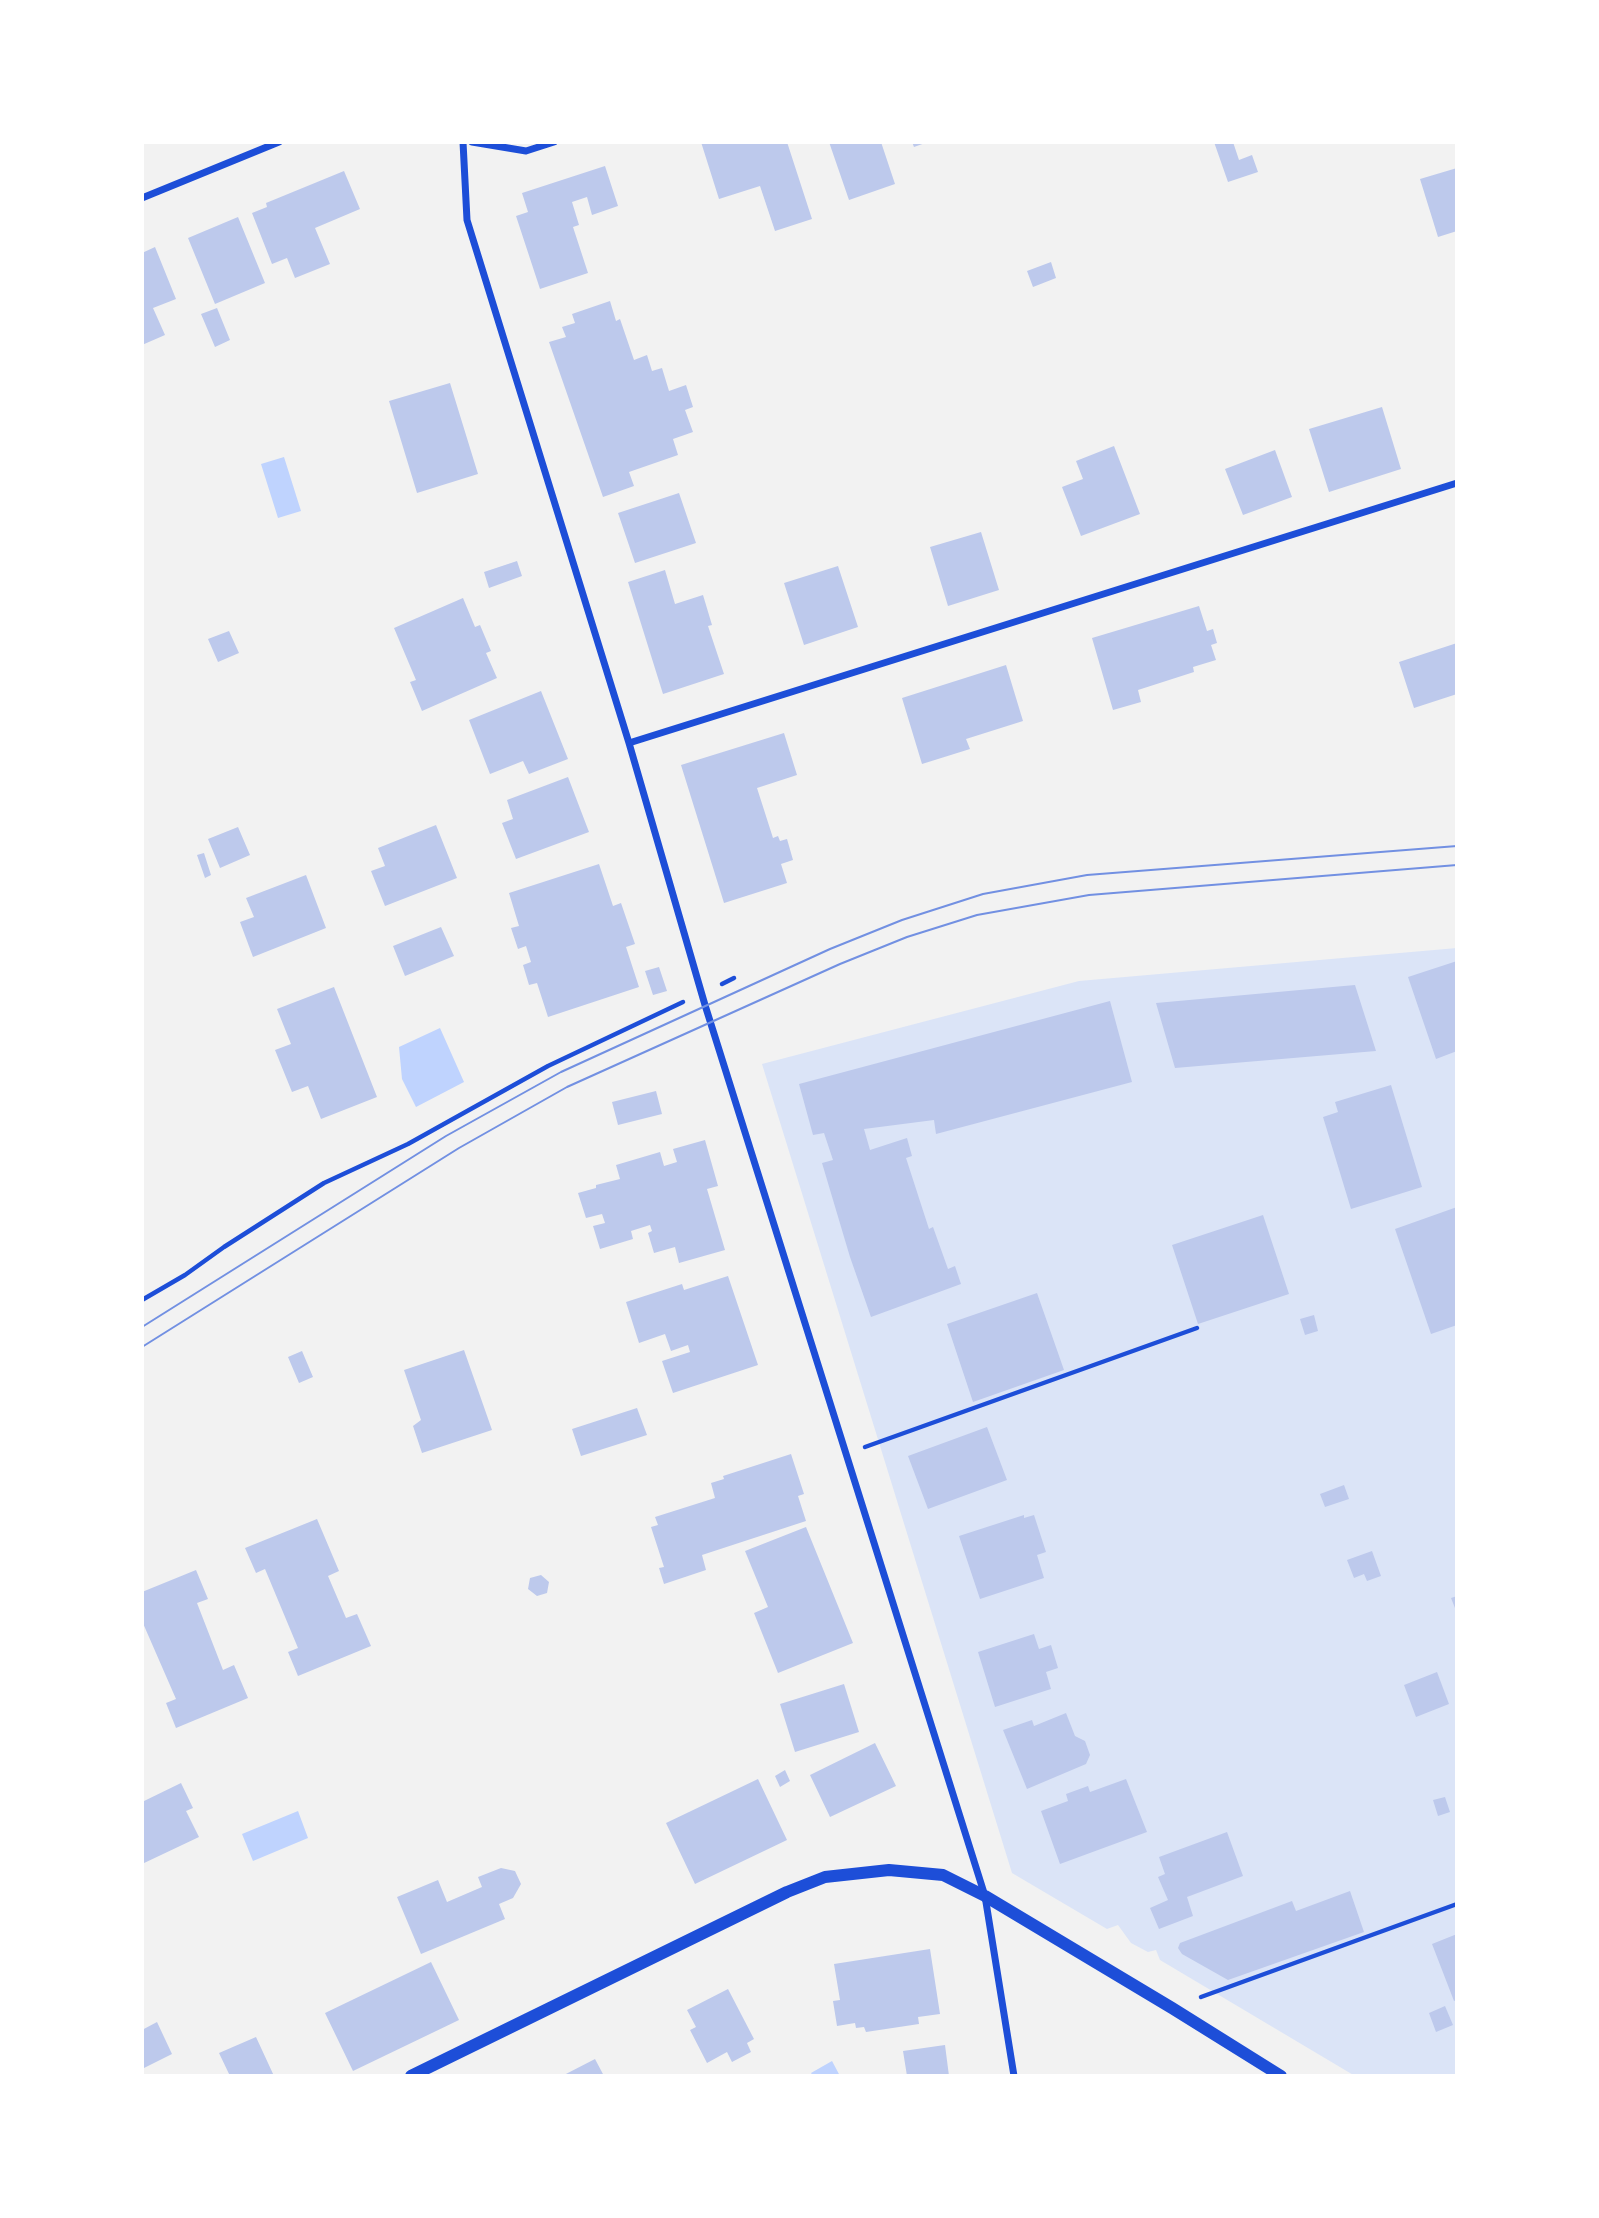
<!DOCTYPE html>
<html>
<head>
<meta charset="utf-8">
<style>
  body { margin:0 }
  #map { position:relative; width:1599px; height:2218px; overflow:hidden; background:#f2f2f2; font-family:"Roboto Condensed",sans-serif }
  canvas { display:block }
  .frame { position:absolute; inset:0; border:144px solid #fff; pointer-events:none }
</style>
</head>
<body>
<div id="map">
<canvas width="1599" height="2218"></canvas>
<div class="frame"></div>
</div>
<script>
const context = document.querySelector('canvas').getContext('2d');
context.lineJoin = 'round';
function fillPath(path, color) {
  context.fillStyle = color;
  context.fill(path, 'evenodd');
}
function strokePath(path, color, width, dash) {
  context.strokeStyle = color;
  context.lineWidth = width;
  context.lineCap = dash ? 'butt' : 'round';
  context.setLineDash(dash || []);
  context.stroke(path);
}
fillPath(new Path2D(`
  M1457 948V2076H1355L1160 1960 1156 1950 1148 1952 1131 1943 1118 1925 1107 1929 1012 1873 762 1064 1079 981Z`), '#dbe4f7');
fillPath(new Path2D(`
  M284 457 301 511 278 518 261 464Z
  M440 1028 464 1082 416 1107 402 1079 399 1047Z
  M298 1811 308 1838 253 1861 242 1834Z
  M832 2061 840 2076H813L811 2073Z`), '#bfd3fe');
fillPath(new Path2D(`
  M701 142H787L812 219 775 231 760 186 719 199Z
  M829 142H881L895 184 849 200Z
  M912 142H928L914 147Z
  M1214 142H1233L1239 160 1252 155 1258 172 1228 182Z
  M605 166 618 206 592 215 587 197 572 202 579 225 573 227 588 273 540 289 516 216 528 212 522 193Z
  M1457 168V231L1438 237 1420 179Z
  M344 171 360 209 315 228 330 264 295 278 287 258 272 264 252 213 267 207 266 203Z
  M238 217 265 283 215 304 188 238Z
  M155 247 176 299 153 308 165 335 142 345V253Z
  M1051 262 1056 278 1033 287 1027 271Z
  M610 301 616 321 620 319 634 360 647 355 652 371 662 368 669 391 686 385 693 407 685 410 693 432 673 439 678 455 629 472 634 486 603 497 549 342 566 337 562 327 575 323 572 314Z
  M217 308 230 340 215 347 201 314Z
  M450 383 478 474 417 493 389 401Z
  M1382 407 1401 469 1329 492 1309 429Z
  M1114 446 1140 514 1081 536 1062 487 1083 479 1076 461Z
  M1275 450 1292 497 1243 515 1225 469Z
  M679 493 696 543 635 563 618 513Z
  M981 532 999 590 948 606 930 547Z
  M517 561 522 576 489 588 484 572Z
  M838 566 858 627 804 645 784 583Z
  M665 570 675 604 703 595 712 625 708 626 724 674 663 694 628 582Z
  M463 598 475 627 480 625 491 651 486 653 497 678 422 711 410 682 416 680 394 628Z
  M1199 606 1207 631 1213 629 1217 643 1211 645 1216 660 1193 667 1194 672 1138 690 1141 702 1113 710 1092 638Z
  M229 631 239 653 218 662 208 639Z
  M1457 643V694L1414 708 1399 662Z
  M1006 665 1023 721 966 739 970 749 922 764 902 698Z
  M541 691 568 759 529 774 523 761 490 774 469 720Z
  M784 733 797 775 757 788 773 838 778 836 780 841 787 839 793 860 781 864 787 883 724 903 681 765Z
  M568 777 589 832 516 859 502 823 513 819 507 800Z
  M436 825 457 878 385 906 371 871 385 866 378 848Z
  M238 827 250 855 220 868 208 839Z
  M204 853 211 875 205 878 197 855Z
  M599 864 613 906 621 903 635 944 626 947 639 987 548 1017 537 983 529 985 523 965 531 962 526 946 518 949 511 928 519 926 509 893Z
  M306 875 326 928 253 957 240 922 254 917 246 898Z
  M441 927 454 956 405 976 393 946Z
  M1457 961V1051L1436 1059 1408 977Z
  M659 967 667 991 653 995 645 971Z
  M1355 985 1376 1051 1175 1068 1156 1003Z
  M334 987 377 1097 321 1119 308 1086 292 1092 275 1050 291 1044 277 1009Z
  M1110 1001 1132 1082 936 1134 934 1120 864 1129 870 1150 907 1138 912 1156 906 1158 929 1229 933 1227 948 1269 955 1266 961 1284 871 1317 850 1257 822 1163 833 1160 824 1133 813 1135 799 1084Z
  M1391 1085 1422 1187 1351 1209 1323 1117 1338 1112 1335 1102Z
  M656 1091 662 1114 618 1125 612 1102Z
  M705 1140 718 1186 707 1189 725 1250 679 1263 675 1247 654 1253 648 1233 652 1231 650 1225 631 1231 633 1239 600 1249 593 1226 605 1223 602 1214 586 1218 578 1193 596 1188V1185L620 1179 616 1165 660 1152 664 1166 677 1162 673 1149Z
  M1457 1207V1325L1431 1334 1395 1229Z
  M1263 1215 1289 1294 1198 1324 1172 1245Z
  M728 1276 758 1365 673 1393 662 1361 690 1352 688 1345 671 1351 665 1334 639 1343 626 1302 682 1284 684 1290Z
  M1037 1293 1064 1370 973 1402 947 1324Z
  M1314 1315 1318 1331 1305 1335 1300 1319Z
  M464 1350 492 1430 422 1453 413 1426 421 1420 404 1370Z
  M302 1351 313 1377 299 1383 288 1357Z
  M637 1408 647 1435 581 1456 572 1429Z
  M987 1427 1007 1480 928 1509 908 1456Z
  M791 1454 804 1494 798 1496 806 1521 702 1555 706 1570 664 1584 659 1568 664 1567 651 1527 658 1525 655 1517 715 1498 711 1483 724 1479 723 1476Z
  M1344 1485 1349 1499 1325 1507 1320 1494Z
  M1024 1515V1518L1034 1515 1046 1552 1037 1555 1044 1578 980 1599 959 1536Z
  M317 1519 339 1571 328 1576 346 1618 357 1614 371 1646 298 1676 288 1652 298 1648 265 1569 256 1573 245 1548Z
  M806 1527 853 1643 778 1673 754 1613 768 1607 745 1551Z
  M1372 1551 1381 1576 1367 1581 1364 1574 1354 1578 1347 1560Z
  M196 1570 208 1599 197 1603 223 1670 234 1665 248 1698 176 1728 166 1703 176 1699 142 1621V1592Z
  M541 1575 549 1582 547 1593 537 1596 528 1589 530 1578Z
  M1457 1596V1613L1451 1598Z
  M1034 1634 1039 1649 1051 1645 1058 1668 1046 1672 1051 1689 995 1707 978 1652Z
  M1437 1672 1449 1704 1416 1717 1404 1685Z
  M844 1684 859 1732 795 1752 780 1704Z
  M1066 1713 1075 1736 1085 1741 1090 1755 1086 1764 1027 1789 1003 1730 1032 1720 1034 1726Z
  M875 1743 896 1786 830 1817 810 1775Z
  M785 1770 790 1781 780 1787 775 1776Z
  M758 1779 787 1840 695 1884 666 1823Z
  M1126 1779 1147 1832 1060 1864 1041 1811 1068 1801 1066 1794 1088 1786 1090 1792Z
  M181 1783 193 1808 186 1811 199 1837 142 1864V1802Z
  M1445 1797 1450 1812 1438 1816 1433 1800Z
  M1227 1832 1243 1876 1187 1897 1193 1916 1159 1929 1150 1908 1168 1900 1158 1877 1165 1874 1159 1857Z
  M501 1868 515 1871 521 1884 513 1898 499 1904 505 1919 421 1954 397 1897 438 1880 447 1902 482 1887 478 1877Z
  M1350 1891 1364 1932 1228 1980 1182 1954 1178 1948 1180 1943 1292 1901 1296 1911Z
  M1457 1934V2000L1454 2001 1432 1944Z
  M930 1949 940 2014 918 2017 919 2024 866 2032 864 2027 856 2028 855 2023 837 2026 833 2001 840 2000 834 1964Z
  M431 1962 459 2020 353 2071 325 2013Z
  M728 1989 754 2039 747 2043 751 2052 732 2062 727 2052 707 2063 690 2030 696 2027 687 2010Z
  M1445 2006 1453 2025 1436 2032 1429 2013Z
  M157 2022 172 2054 142 2069V2030Z
  M256 2037 274 2076H230L219 2053Z
  M945 2045 949 2076H907L903 2051Z
  M595 2059 604 2076H562Z`), '#bdc9ec');
strokePath(new Path2D(`
  M722 984 734 978
  M142 1300 185 1275 224 1247 324 1183 408 1144 548 1066 683 1002
  M865 1447 1197 1328
  M1201 1997 1457 1904`), '#1d4ed8', 4.5);
strokePath(new Path2D(`
  M463 142 467 220 629 743 705 1005 985 1896 1014 2076
  M472 142 526 151 554 142
  M142 198 279 142
  M629 743 1457 483`), '#1d4ed8', 7);
strokePath(new Path2D(`
  M411 2076 787 1892 825 1877 889 1870 943 1875 985 1896 1172 2008 1281 2076`), '#1d4ed8', 12);
strokePath(new Path2D(`
  M142 1327 446 1136 561 1072 830 949 902 920 983 894 1087 875 1457 846
  M142 1347 459 1148 567 1087 840 964 907 937 977 915 1089 895 1457 865`), '#7290e2', 2);
</script>
</body>
</html>
